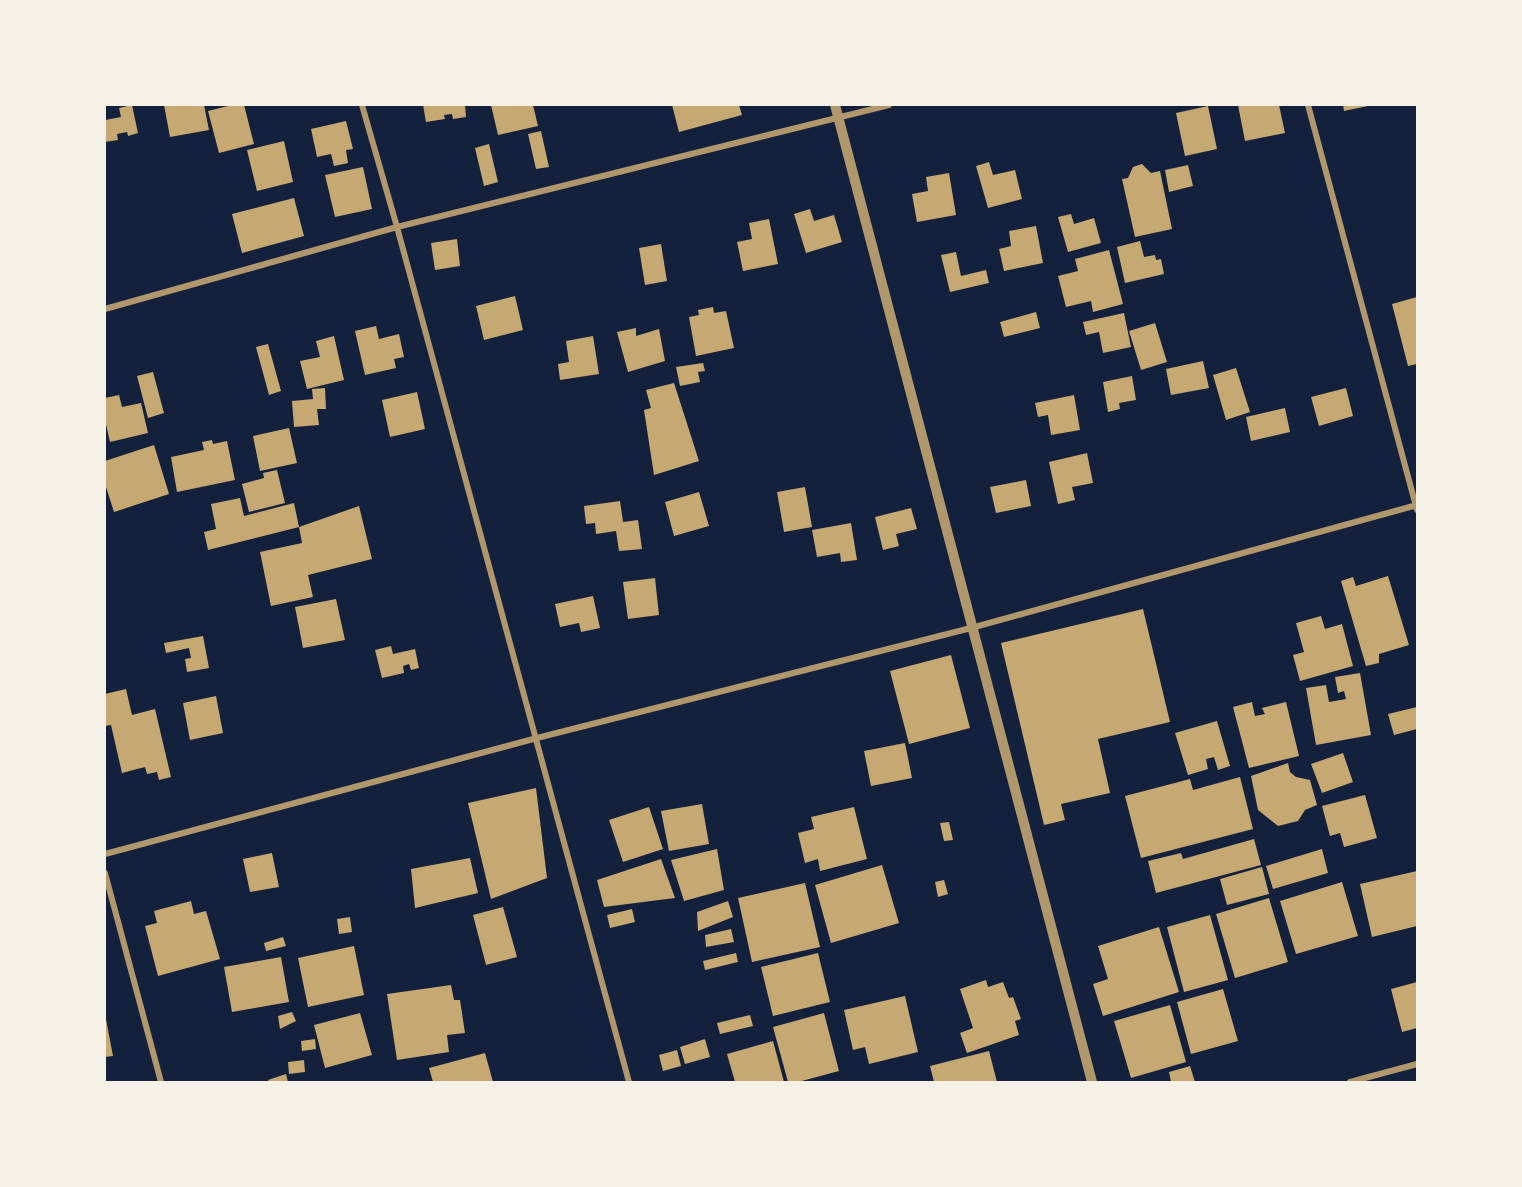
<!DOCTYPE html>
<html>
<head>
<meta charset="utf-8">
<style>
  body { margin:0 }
  #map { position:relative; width:1522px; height:1187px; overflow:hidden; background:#14213d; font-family:"Titillium Web",sans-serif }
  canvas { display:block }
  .frame { position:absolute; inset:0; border:106px solid #f6f1e7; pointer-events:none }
</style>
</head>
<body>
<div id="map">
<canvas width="1522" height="1187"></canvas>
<div class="frame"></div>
</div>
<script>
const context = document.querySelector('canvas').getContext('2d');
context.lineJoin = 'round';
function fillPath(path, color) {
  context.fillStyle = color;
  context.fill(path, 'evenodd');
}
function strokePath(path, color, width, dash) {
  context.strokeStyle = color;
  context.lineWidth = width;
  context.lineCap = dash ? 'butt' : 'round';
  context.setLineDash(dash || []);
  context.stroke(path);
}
fillPath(new Path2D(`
  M132 105 138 133 128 136 127 132 117 134 118 140 105 142V120L121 117 119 108Z
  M164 105H204L209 130 170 137Z
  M232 105H244L254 144 219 153 208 111Z
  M423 105H465L466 117 453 119 452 114 444 115 445 119 426 122Z
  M491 105H533L538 126 498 135Z
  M672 105H739L742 115 679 132Z
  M1238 105H1279L1285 133 1245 141Z
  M1343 105H1368V106L1344 111Z
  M1208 106 1217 149 1185 156 1176 113Z
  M346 121 353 149 346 150 348 163 334 166 331 154 317 157 311 129Z
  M541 131 549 167 536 169 528 134Z
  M284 141 293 182 257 191 247 150Z
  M489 144 498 182 484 186 475 148Z
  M989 162 993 175 1015 170 1022 199 988 208 976 166Z
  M1142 164 1151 173 1160 171 1172 229 1135 237 1122 179 1128 178 1133 167Z
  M1188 165 1193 186 1169 192 1165 170Z
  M363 167 372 209 335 217 325 175Z
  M949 173 956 215 917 222 912 194 928 191 926 177Z
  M294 198 304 236 242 253 232 214Z
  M810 209 814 221 834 215 842 242 806 253 794 214Z
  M1071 214 1074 224 1094 218 1101 243 1068 252 1058 217Z
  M769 219 778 264 743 271 737 242 752 239 749 223Z
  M1036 226 1043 263 1004 271 999 249 1011 246 1009 231Z
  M457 239 460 266 435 270 431 243Z
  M1140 241 1144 257 1155 255 1156 260 1161 259 1164 274 1125 283 1117 247Z
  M661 244 667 281 645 285 639 248Z
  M1109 250 1123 304 1093 312 1091 301 1066 307 1058 276 1078 271 1075 259Z
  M956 252 961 276 986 270 989 283 950 292 941 255Z
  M515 296 523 330 484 340 476 306Z
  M1417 297V364L1408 366 1392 304Z
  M713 307 714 313 726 311 734 348 696 356 689 317 699 315 698 310Z
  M1036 312 1040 328 1004 337 1000 322Z
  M1124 313 1131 347 1103 353 1099 332 1086 335 1083 322Z
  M1155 323 1167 362 1141 370 1129 331Z
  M376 326 379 339 399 334 404 357 394 359 396 368 365 375 355 331Z
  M636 328V336L659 329 665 361 628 372 617 332Z
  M334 336 344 380 307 389 300 361 320 357 316 341Z
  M593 336 599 374 560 380 558 364 569 362 566 341Z
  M268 344 281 391 269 395 256 347Z
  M1203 361 1209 388 1171 395 1166 369Z
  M703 363 705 371 698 372 700 382 680 386 676 367Z
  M1236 368 1250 412 1226 420 1213 375Z
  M153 372 164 413 148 418 137 376Z
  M1132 376 1136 400 1119 403 1120 409 1108 412 1103 382Z
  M674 383 699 461 654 475 644 410 651 408 646 390Z
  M325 388 326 409H317L319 425 294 427 292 401 313 399 312 389Z
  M1346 388 1353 416 1319 426 1311 397Z
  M417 392 425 429 390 437 382 400Z
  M119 395 122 407 141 403 148 433 110 442 105 420V398Z
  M1074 395 1080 430 1051 435 1048 415 1038 417 1035 403Z
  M1285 408 1290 432 1251 441 1246 417Z
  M289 428 297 463 260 471 253 436Z
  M212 440 213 444 227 441 235 480 177 492 171 457 204 450 202 442Z
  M154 445 169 494 114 512 105 484V461Z
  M1087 453 1093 483 1072 487 1075 500 1058 504 1049 462Z
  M277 470 285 503 249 512 242 484 264 478 263 473Z
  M1026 480 1031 506 996 513 990 487Z
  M805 487 812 527 784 532 777 492Z
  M699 492 709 526 674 536 665 502Z
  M240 498 244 516 294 503 299 527 359 506 372 559 308 575 313 597 271 606 260 552 302 543 299 527 208 550 204 532 216 529 211 504Z
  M620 501 623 522 638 520 642 549 619 551 616 531 596 534 595 523 586 524 584 506Z
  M911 508 917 529 896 534 899 546 883 550 875 517Z
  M851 523 857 560 841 562 840 553 817 557 812 530Z
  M1388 576 1409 645 1379 654V663L1366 666 1341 581 1353 577 1356 586Z
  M655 578 659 615 628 619 623 582Z
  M593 596 600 628 581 632 579 623 560 627 555 604Z
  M336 599 345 640 303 648 295 607Z
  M1143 609 1170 722 1098 739 1110 793 1061 804 1065 820 1044 825 1001 643Z
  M1321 616 1325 629 1342 624 1353 666 1300 681 1293 655 1304 652 1296 623Z
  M203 636 209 668 187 672 185 659 191 658 189 648 166 653 164 643Z
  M391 646 393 654 415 649 419 668 411 670 409 664 403 666 404 673 382 678 375 650Z
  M951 655 970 728 909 744 890 671Z
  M1360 673 1371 735 1316 745 1306 688 1326 685 1329 702 1346 699 1344 691 1338 693 1335 677Z
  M126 689 132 715 155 709 171 777 159 780 157 772 147 774 145 767 122 773 111 725 105 726V694Z
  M216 696 223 733 190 740 183 703Z
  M1252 702 1255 716 1265 714 1262 708 1286 702 1299 756 1249 768 1233 707Z
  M1417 707V729L1394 735 1388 714Z
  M1217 721 1230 766 1218 770 1214 757 1206 759 1208 769 1188 775 1175 733Z
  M905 743 912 778 871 786 864 751Z
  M1343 753 1353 782 1322 793 1311 764Z
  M1288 763 1290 772 1296 777 1310 780 1317 805 1305 810 1298 821 1278 826 1258 810 1251 776Z
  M1240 777 1253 829 1141 858 1125 796 1190 779 1193 790Z
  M536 788 547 878 491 899 468 803Z
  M1365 795 1377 838 1344 847 1340 833 1330 836 1322 806Z
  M702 804 709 844 669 851 661 811Z
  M649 807 663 849 623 862 609 820Z
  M854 807 867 859 820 871 818 859 805 863 798 833 814 829 811 817Z
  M949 822 953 840 944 841 940 823Z
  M1254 839 1261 865 1156 893 1148 861 1181 853 1183 859Z
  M717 849 724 890 684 901 671 860Z
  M1322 849 1328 873 1273 889 1266 866Z
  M272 853 279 887 250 892 243 859Z
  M470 858 478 893 415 908 411 869Z
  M661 859 675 898 604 907 597 880Z
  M882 865 899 923 831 943 815 885Z
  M1262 867 1269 894 1227 905 1220 879Z
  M1417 871V926L1372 937 1360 884Z
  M944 880 948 894 938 897 935 882Z
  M1342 882 1358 936 1296 954 1280 901Z
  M805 883 820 947 752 962 738 898Z
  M1269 898 1288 962 1235 978 1216 914Z
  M191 901 194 914 206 911 220 959 158 976 145 926 157 923 154 911Z
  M728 901 733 917 698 931 697 912Z
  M503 907 517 957 486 965 473 915Z
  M632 909 635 922 610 928 607 915Z
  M1210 915 1228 980 1184 992 1167 927Z
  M350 917 352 932 339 934 337 919Z
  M1159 927 1179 992 1103 1016 1093 984 1108 979 1098 946Z
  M731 929 734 942 706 947 705 935Z
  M283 937 286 946 266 951 264 943Z
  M354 946 364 995 308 1007 298 958Z
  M736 953 738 962 705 970 703 961Z
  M818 953 830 1002 773 1016 761 967Z
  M281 957 289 1002 232 1012 224 967Z
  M986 980 988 987 1003 982 1009 998 1013 997 1021 1019 1015 1021 1019 1035 967 1053 960 1033 973 1028 960 989Z
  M1417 982V1028L1402 1032 1391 989Z
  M451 985 454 1000H460L465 1033 447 1035 449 1052 397 1060 387 994Z
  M1223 989 1238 1041 1191 1054 1177 1002Z
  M905 996 918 1052 869 1064 865 1047 853 1050 844 1010Z
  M1170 1005 1186 1062 1131 1078 1114 1021Z
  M292 1012 296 1021 280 1029 278 1016Z
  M360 1013 372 1055 325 1068 314 1025Z
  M824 1013 839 1071 798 1082H788L773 1027Z
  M105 1014 113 1056 105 1057Z
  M750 1015 753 1026 720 1034 717 1023Z
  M315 1039 316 1049 302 1051 301 1041Z
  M705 1039 710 1057 685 1064 680 1047Z
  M773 1041 784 1082H735L727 1054Z
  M677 1050 681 1066 663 1071 659 1055Z
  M989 1051 997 1082H934L930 1066Z
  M485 1053 493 1082H433L429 1068Z
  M304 1060 305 1072 289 1074 288 1062Z
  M1190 1066 1195 1082H1171L1169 1072Z
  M286 1074 288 1082H269L268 1080Z`), '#c6a872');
strokePath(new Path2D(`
  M362 105 397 227 629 1082
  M1308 105 1417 510
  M105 309 397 227 889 105
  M105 854 537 738 971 628 1417 505
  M105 873 161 1082
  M1350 1082 1417 1064`), '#b1986c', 6);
strokePath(new Path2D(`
  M835 105 1092 1082`), '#b1986c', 10);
</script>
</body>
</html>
